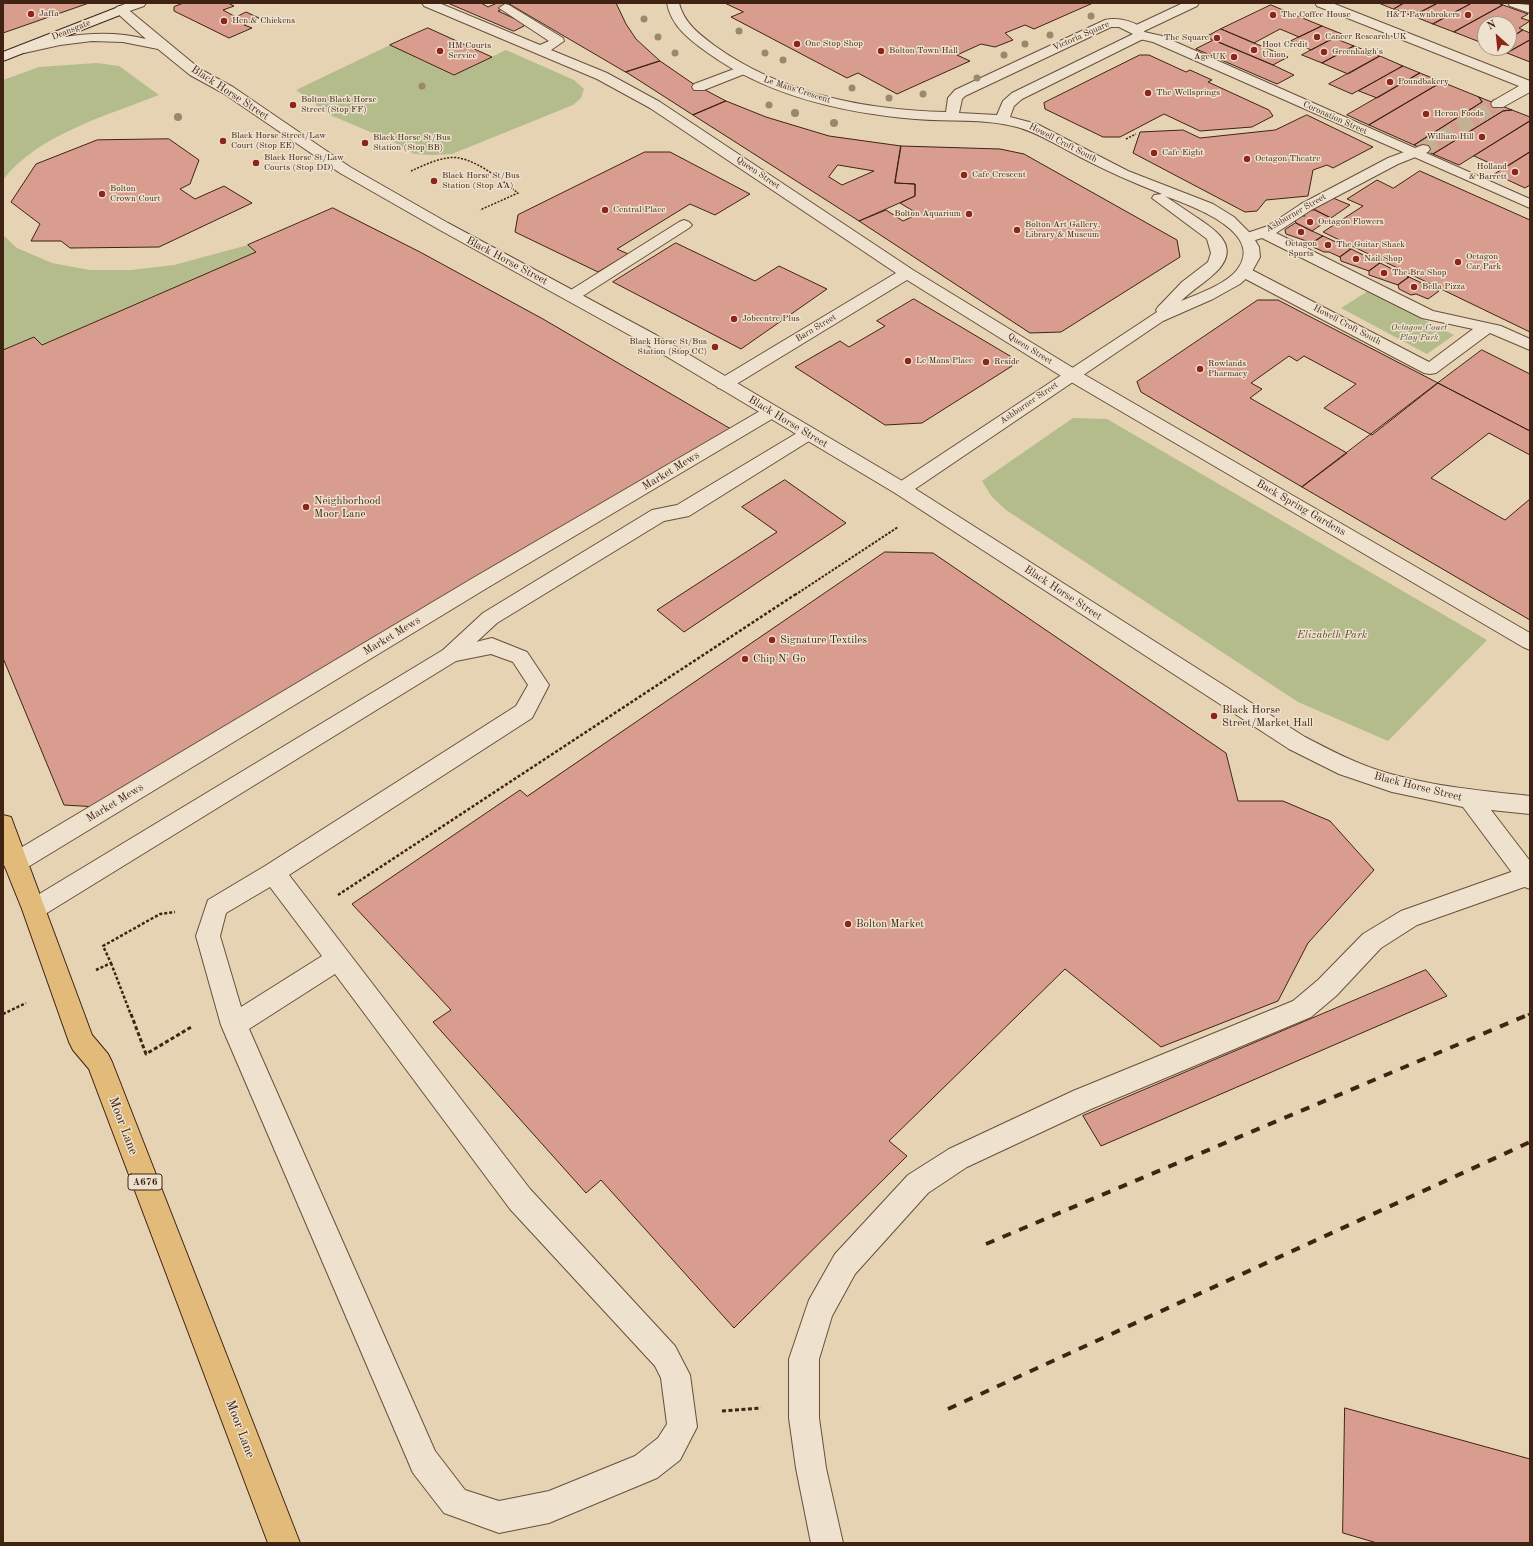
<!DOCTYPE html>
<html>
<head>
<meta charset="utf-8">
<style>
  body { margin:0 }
  #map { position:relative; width:1533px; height:1546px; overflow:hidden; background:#e5d3b3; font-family:"Old Standard TT",serif }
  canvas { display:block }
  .frame { position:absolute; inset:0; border:4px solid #402313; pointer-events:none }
  .north { position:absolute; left:1477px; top:16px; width:40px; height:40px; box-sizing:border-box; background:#eee2ce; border:1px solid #a89683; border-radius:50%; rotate:333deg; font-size:11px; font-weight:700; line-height:16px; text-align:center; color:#402313 }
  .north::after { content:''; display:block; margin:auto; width:14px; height:18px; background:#8f2418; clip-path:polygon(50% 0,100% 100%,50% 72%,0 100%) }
</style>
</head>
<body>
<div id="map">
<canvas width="1533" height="1546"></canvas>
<div class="frame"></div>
<div class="north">N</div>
</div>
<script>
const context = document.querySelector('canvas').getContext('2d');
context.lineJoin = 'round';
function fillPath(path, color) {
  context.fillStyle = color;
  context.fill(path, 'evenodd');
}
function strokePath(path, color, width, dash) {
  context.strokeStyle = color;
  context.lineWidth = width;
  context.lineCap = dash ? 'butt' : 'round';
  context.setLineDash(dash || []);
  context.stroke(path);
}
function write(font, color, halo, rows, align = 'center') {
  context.font = font + ' "Old Standard TT",serif';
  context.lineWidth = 3;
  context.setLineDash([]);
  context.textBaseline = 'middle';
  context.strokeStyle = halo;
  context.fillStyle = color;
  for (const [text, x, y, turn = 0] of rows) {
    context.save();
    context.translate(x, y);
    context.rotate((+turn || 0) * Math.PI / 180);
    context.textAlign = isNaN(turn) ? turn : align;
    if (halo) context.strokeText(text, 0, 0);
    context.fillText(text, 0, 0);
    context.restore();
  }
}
fillPath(new Path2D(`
  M390 45 454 75 506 50 574 80 584 89 581 98 573 105 452 154 432 155 414 154 392 141 330 115 296 90Z
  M97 63 119 66 159 95C108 115 37 135 3 180V80L39 67Z
  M3 235 17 248 52 263 90 270H131L174 265 248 245 256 252 42 345 34 337 3 350Z
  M1368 291 1454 335 1427 354 1341 308Z
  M1073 418 1107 419 1487 640 1388 741 1298 702 1006 510 992 497 982 481Z`), '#b5bc8c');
const building = new Path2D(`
  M3 3H89L3 33Z
  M184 3H228L234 6 223 10 236 17 246 12 259 18 244 25 252 28 229 38 174 11V7Z
  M448 3H481L488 7 497 3H508L511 5 498 11 524 23V26L514 31Z
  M508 3H616L626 24 636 39 660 61 626 72Z
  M725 3H1093L1034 29 1025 25 1005 33 1013 40 995 47 981 44 957 55 970 61 897 94 858 73 847 78 731 17 743 12Z
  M1379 3H1404L1394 9Z
  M1404 3H1438L1413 16 1394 9Z
  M1438 3H1472L1433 24 1413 16Z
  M1472 3H1497L1503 5 1454 32 1433 24Z
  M1271 5 1322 26 1299 37 1280 29 1254 43 1221 29Z
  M1503 5 1528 14 1521 18 1530 21 1519 28 1523 30 1509 39V24H1485V44L1454 32Z
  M1322 26 1342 34 1311 50 1291 41Z
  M428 28 492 57 454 75 390 45Z
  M1221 29 1254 43 1288 57 1273 65 1206 37Z
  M1523 30 1530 33V40L1507 53 1494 48H1509V39Z
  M1334 38 1354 46 1322 63 1302 55Z
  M1214 40 1273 65 1294 75 1277 84 1196 49Z
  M1530 40V62L1507 53Z
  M1354 46 1380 56 1348 74 1322 63Z
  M1140 55H1149L1186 72 1190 70 1212 80 1208 82 1269 110 1273 116 1252 127 1200 131 1164 114 1120 137H1103L1045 109 1044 103Z
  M1380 56 1403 66 1352 94 1329 84Z
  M660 61 692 83 726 101 693 115 626 72Z
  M1403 66 1420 73 1377 98 1359 91Z
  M1420 73 1442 82 1369 125 1347 115Z
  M1442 82 1479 97 1482 102 1414 145 1369 125Z
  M1479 97 1512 110 1503 111 1433 154 1414 145 1482 102Z
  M726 101 766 117 829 136 901 146 895 183 915 184V196L859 221 693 115ZM838 165 874 171 842 185 829 177Z
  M1512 110 1530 117V121L1459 165 1433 154 1503 111Z
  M1307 115 1373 147 1333 168 1327 165 1313 170 1308 196 1266 200 1257 211 1245 212 1133 153 1140 132 1183 130 1200 138 1275 130Z
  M1530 121V152L1503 169 1474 156Z
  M169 139 199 160 190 184 180 189 195 199 224 186 252 203 159 247 70 248 61 241H31L40 224 11 202 36 164 97 140Z
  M901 146 1000 149 1024 154 1177 240 1180 257 1061 332 1030 333 859 221 886 210 903 221 918 214 900 203 915 196V184L895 183Z
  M645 152H670L750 194 715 215 690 204 617 249 628 254 598 272 515 232 518 215Z
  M1530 152V185L1525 188 1495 174Z
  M1420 171 1530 220V332L1323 232 1363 206 1347 199 1377 180 1393 188Z
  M1333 198 1350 205 1331 218 1315 210 1314 208 1320 203 1324 204 1322 201Z
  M333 208 420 252 543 319 736 432 98 807 64 805 3 658V350L34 337 42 345 256 252 248 245Z
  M1310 210H1315L1331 218 1312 231 1296 223 1295 220 1301 216H1305L1304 214Z
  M1296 223 1312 231 1323 236 1312 243 1286 234 1285 230Z
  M1323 236 1351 249 1340 257 1329 252H1324L1313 247 1312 243Z
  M676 243 755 281 779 266 827 289 741 349 613 282Z
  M1351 249 1380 263 1369 271 1341 261 1340 257Z
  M1380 263 1409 277 1398 285 1369 275V271Z
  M1409 277 1439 291 1428 299 1416 294 1411 295 1399 289 1398 285Z
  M914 299 1010 356 1012 366 922 423 885 425 795 367 840 341 849 347 885 326 877 321Z
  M1258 300H1278L1438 383 1372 435 1324 408 1356 384 1304 356 1297 361 1289 356 1251 383 1262 389 1250 398 1347 453 1302 487 1141 392 1137 382Z
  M1482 350 1530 374V431L1438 383Z
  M1438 383 1530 431V455L1489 433 1431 478 1505 520 1530 499V620L1302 487Z
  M785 480 846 523 684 632 657 610 777 532 742 507Z
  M885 552 933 553 1226 753 1238 801H1283L1330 821 1374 870 1308 943 1278 1001 1161 1047 1065 969 889 1141 907 1156 734 1328 601 1180 586 1193 433 1022 451 1010 352 904 520 790 527 796Z
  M1426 970 1447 996 1101 1146 1083 1116Z
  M1345 1408 1530 1459V1543H1377L1343 1533Z`);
fillPath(building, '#d89d8f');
strokePath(building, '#402313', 1);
strokePath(new Path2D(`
  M1423 149 1498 104`), '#c4b093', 14, [14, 7]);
const service = new Path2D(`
  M422 3H439L540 45 549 41 499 8 505 4 509 5 563 38 564 41 551 50 607 73 660 102 913 270 1078 371 1530 633V650L1523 647 1066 379 907 280 730 388 724 389 718 388 715 384 718 380 896 273 650 108 597 79 424 6Z
  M1508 3 1530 5V13L1510 6Z
  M1140 31 1162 36 1530 199V208L1153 42 1135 38 1134 35 1135 32Z
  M742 66 747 67 749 70 747 73 704 90H694L692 87 694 84Z
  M684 220 689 222 692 225 689 228 578 299 572 301 566 299 564 296 566 293 679 222Z
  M492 638 527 652 549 685 532 718 289 875 530 1189 675 1346 690 1375 697 1427 680 1460 657 1478 549 1523 499 1533 444 1513 413 1473 221 1025 196 936 208 900 265 866 516 706 528 685 513 662 491 654 456 661 42 916 34 919 26 916 22 909 26 902 443 650ZM270 887 322 956 241 1007 220 936 226 913ZM335 974 510 1209 655 1366 661 1378 667 1424 658 1438 635 1456 549 1491 499 1501 465 1490 435 1451 249 1029Z
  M1528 866 1530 867V885L1417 925 1381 948 1336 996 1311 1017 1091 1109 967 1167 928 1193 855 1274 832 1316 819 1359V1418L826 1468 843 1543H811L796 1468 789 1418V1359L809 1300 835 1254 908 1175 949 1149 1073 1091 1293 1001 1318 980 1363 934 1401 911Z`);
const pedestrian = new Path2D(`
  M1183 3H1199L1197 6 1140 33 1136 34 1130 30 1132 27Z
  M1315 3H1332L1530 81V92L1503 107H1493L1491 104 1493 101 1519 86 1317 6Z
  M1423 145 1428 146 1430 149 1428 152 1398 164 1311 210 1276 233 1433 311 1501 326 1530 339V350L1490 333 1436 373 1430 374 1424 373 1238 275 1236 272 1238 269H1250L1429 362 1473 329 1422 318 1262 238 1252 241 1247 239 1244 236 1247 233 1268 226 1301 204 1388 158Z
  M771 406 777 408 780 412 777 416 487 588 23 870 15 873 7 870 3 863 7 856 473 578 765 408Z`);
const minor = new Path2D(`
  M128 3H146L144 6 121 14 115 10 117 7Z
  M667 3H679C684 23 699 34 715 46 782 94 865 110 946 112L948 98 955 90 1105 20C1117 17 1141 21 1146 35L1145 38 1022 99 1014 106 1010 117 1037 124 1128 171 1213 204 1234 217 1252 235 1259 247 1260 257 1250 275 1240 284 1213 299 1163 321 909 493 902 495 895 493 893 489 895 485 1157 312 1156 310 1158 307 1182 282 1208 262 1211 253 1207 239 1152 198 1154 195 1162 194C1134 183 1107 171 1080 157 1060 147 1039 133 1017 127 984 118 949 122 915 119 843 113 768 96 708 53 690 40 671 26 667 3ZM1111 27H1119L1133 34 1012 93 1003 101 997 115 959 113 962 99 965 96ZM1165 196C1189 205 1267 232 1237 270 1226 284 1198 294 1181 301 1193 289 1208 281 1219 269 1240 245 1214 229 1196 217 1186 210 1175 203 1165 196Z
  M808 428 814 430 817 434 814 438 689 516 664 521 497 623 457 660 450 663 443 660 440 655 443 650 483 613 652 510 677 505 802 430Z`);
const tertiary = new Path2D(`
  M121 6 125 7 200 69 233 87 350 167 448 223 656 335 909 485 1305 737C1321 745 1337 754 1354 761 1405 784 1475 790 1530 796V814L1491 810 1530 861V889L1522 886 1463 807 1392 792 1339 774 1289 749 895 493 644 343 438 229 340 173 223 93 190 75 158 49 123 42 92 41 60 45 24 53 18 49 19 46C61 36 104 28 146 39L117 13 115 10 117 7Z`);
const secondary = new Path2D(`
  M121 6 125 7 127 10 125 13 3 61V52Z`);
const primary = new Path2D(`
  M3 815 11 817 92 1035 108 1054 112 1062 300 1543H268L89 1069 73 1050 69 1042 22 909 3 862Z`);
strokePath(service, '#694f3b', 2);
strokePath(pedestrian, '#694f3b', 2);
strokePath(minor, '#694f3b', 2);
strokePath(tertiary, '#694f3b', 2);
strokePath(secondary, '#402313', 2);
strokePath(primary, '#402313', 2);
strokePath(new Path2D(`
  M1126 139 1136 134
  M411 171C424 165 445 155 459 158 480 162 501 180 518 193L480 210`), '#402313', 1.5, [2, 1.5]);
strokePath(new Path2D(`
  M795 595 898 527`), '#402313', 2, [2.5, 1.5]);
strokePath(new Path2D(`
  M338 895 796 594
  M111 963 131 1015
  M96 970 111 963 103 946 160 914 175 912
  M3 1014 26 1003`), '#402313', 2.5, [3, 2]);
strokePath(new Path2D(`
  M131 1014 146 1054 193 1026
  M722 1411 761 1408`), '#402313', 3, [4, 2.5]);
fillPath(service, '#eee2ce');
fillPath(pedestrian, '#eee2ce');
fillPath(minor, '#eee2ce');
fillPath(tertiary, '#eee2ce');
fillPath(secondary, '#eee2ce');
fillPath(primary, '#e2ba7a');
strokePath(new Path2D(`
  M1528 1015 1530 1014`), '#402313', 3, [7, 7]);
strokePath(new Path2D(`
  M986 1244 1530 1014
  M948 1409 1530 1142`), '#402313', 4, [9, 9]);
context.fillStyle = '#9a876c';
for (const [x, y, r] of [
  [1091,16,3.5],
  [644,19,3.5],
  [739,31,3.5],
  [1050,35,3.5],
  [658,37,3.5],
  [1025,44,3.5],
  [675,53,3.5],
  [765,53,3.5],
  [1004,55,3.5],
  [783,60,3.5],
  [977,78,3.5],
  [422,86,3.5],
  [852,88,3.5],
  [923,94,3.5],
  [889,98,3.5],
  [769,105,3.5],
  [795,113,4],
  [178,117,4],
  [834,123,4]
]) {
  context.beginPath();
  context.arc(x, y, r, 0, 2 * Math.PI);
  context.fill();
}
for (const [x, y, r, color] of [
  [31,14,4,"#8f2418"],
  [1273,15,4,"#8f2418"],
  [1468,15,4,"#8f2418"],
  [224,21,4,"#8f2418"],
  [1317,37,4,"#8f2418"],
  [1217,38,4,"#8f2418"],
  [797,44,4,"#8f2418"],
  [1254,50,4,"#8f2418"],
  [440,51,4,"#8f2418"],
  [881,51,4,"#8f2418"],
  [1324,52,4,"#8f2418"],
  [1234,57,4,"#8f2418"],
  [1390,82,4,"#8f2418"],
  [1148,93,4,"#8f2418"],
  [293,105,4,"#8f2418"],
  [1426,114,4,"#8f2418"],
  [1482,137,4,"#8f2418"],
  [223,141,4,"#8f2418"],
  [365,143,4,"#8f2418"],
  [1154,153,4,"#8f2418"],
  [1247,159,4,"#8f2418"],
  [256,163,4,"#8f2418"],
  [1515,172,4,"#8f2418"],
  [964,175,4,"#8f2418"],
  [434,181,4,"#8f2418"],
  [102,194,4,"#8f2418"],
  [605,210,4,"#8f2418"],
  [969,214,4,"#8f2418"],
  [1310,222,4,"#8f2418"],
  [1017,230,4,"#8f2418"],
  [1301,232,4,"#8f2418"],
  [1328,245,4,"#8f2418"],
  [1356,259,4,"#8f2418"],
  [1458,262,4,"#8f2418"],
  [1384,273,4,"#8f2418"],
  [1414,287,4,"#8f2418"],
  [734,319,4,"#8f2418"],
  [715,347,4,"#8f2418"],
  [908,361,4,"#8f2418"],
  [986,362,4,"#8f2418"],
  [1200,369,4,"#8f2418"],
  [306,507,4,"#8f2418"],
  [772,640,4,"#8f2418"],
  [745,659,4,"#8f2418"],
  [1214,716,4,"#8f2418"],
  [848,924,4,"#8f2418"]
]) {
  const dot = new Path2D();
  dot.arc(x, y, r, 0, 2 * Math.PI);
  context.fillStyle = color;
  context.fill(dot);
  strokePath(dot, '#eee2ce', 1.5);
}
write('9px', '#402313', '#eee2ce', [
  ["Jaffa",39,14],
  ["The Coffee House",1281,15],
  ["H&T Pawnbrokers",1460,15,"right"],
  ["Hen & Chickens",232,21],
  ["Cancer Research UK",1325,37],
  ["The Square",1209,38,"right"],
  ["One Stop Shop",805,44],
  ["Hoot Credit",1262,45],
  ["Union",1262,55],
  ["HM Courts",448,46],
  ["Service",448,56],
  ["Bolton Town Hall",889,51],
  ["Greenhalgh's",1332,52],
  ["Age UK",1226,57,"right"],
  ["Poundbakery",1398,82],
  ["The Wellsprings",1156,93],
  ["Bolton Black Horse",301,100],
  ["Street (Stop FF)",301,110],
  ["Heron Foods",1434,114],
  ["Black Horse Street/Law",231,136],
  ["Court (Stop EE)",231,146],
  ["William Hill",1474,137,"right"],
  ["Black Horse St/Bus",373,138],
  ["Station (Stop BB)",373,148],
  ["Cafe Eight",1162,153],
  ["Black Horse St/Law",264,158],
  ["Courts (Stop DD)",264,168],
  ["Octagon Theatre",1255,159],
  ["Holland",1507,167,"right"],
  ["& Barrett",1507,177,"right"],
  ["Cafe Crescent",972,175],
  ["Black Horse St/Bus",442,176],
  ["Station (Stop AA)",442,186],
  ["Bolton",110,189],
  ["Crown Court",110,199],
  ["Central Place",613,210],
  ["Bolton Aquarium",961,214,"right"],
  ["Octagon Flowers",1318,222],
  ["Bolton Art Gallery,",1025,225],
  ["Library & Museum",1025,235],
  ["Octagon",1301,244,"center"],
  ["Sports",1301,254,"center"],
  ["The Guitar Shack",1336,245],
  ["Octagon",1466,257],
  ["Car Park",1466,267],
  ["Nail Shop",1364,259],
  ["The Bra Shop",1392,273],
  ["Bella Pizza",1422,287],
  ["Jobcentre Plus",742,319],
  ["Black Horse St/Bus",707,342,"right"],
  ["Station (Stop CC)",707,352,"right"],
  ["Le Mans Place",916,361],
  ["Reside",994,362],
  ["Rowlands",1208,364],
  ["Pharmacy",1208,374]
], 'left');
write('9px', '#402313', '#eee2ce', [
  ["Deansgate",71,30,-22],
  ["Victoria Square",1081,36,-24],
  ["Le Mans Crescent",797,90,18],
  ["Coronation Street",1335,118,24],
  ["Howell Croft South",1063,143,27],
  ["Queen Street",758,173,34],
  ["Ashburner Street",1296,213,-30],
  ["Howell Croft South",1347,325,28],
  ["Barn Street",816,328,-31],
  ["Queen Street",1030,349,32],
  ["Ashburner Street",1029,403,-34]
]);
write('italic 9px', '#5d4931', '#eee2ce', [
  ["Octagon Court",1419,328],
  ["Play Park",1419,338]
]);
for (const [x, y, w] of [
  [145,1182,34]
]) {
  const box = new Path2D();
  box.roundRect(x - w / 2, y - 8, w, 16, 3);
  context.fillStyle = '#eee2ce';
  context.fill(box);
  strokePath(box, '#402313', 1);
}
write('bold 10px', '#402313', null, [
  ["A676",145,1182]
]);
write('11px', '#402313', '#eee2ce', [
  ["Black Horse Street",230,93,33],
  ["Black Horse Street",507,261,28],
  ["Black Horse Street",788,422,31],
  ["Market Mews",671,471,-31],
  ["Back Spring Gardens",1301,508,30],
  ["Black Horse Street",1063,593,33],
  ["Market Mews",392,636,-31],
  ["Black Horse Street",1418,787,14],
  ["Market Mews",115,803,-31]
]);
write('11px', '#402313', '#eee2ce', [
  ["Neighborhood",314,501],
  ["Moor Lane",314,514],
  ["Signature Textiles",780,640],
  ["Chip N' Go",753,659],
  ["Black Horse",1222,710],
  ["Street/Market Hall",1222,723],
  ["Bolton Market",856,924]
], 'left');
write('italic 11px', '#5d4931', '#eee2ce', [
  ["Elizabeth Park",1332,635]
]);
write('13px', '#402313', '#eee2ce', [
  ["Moor Lane",123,1126,69],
  ["Moor Lane",240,1429,69]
]);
</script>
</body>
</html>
